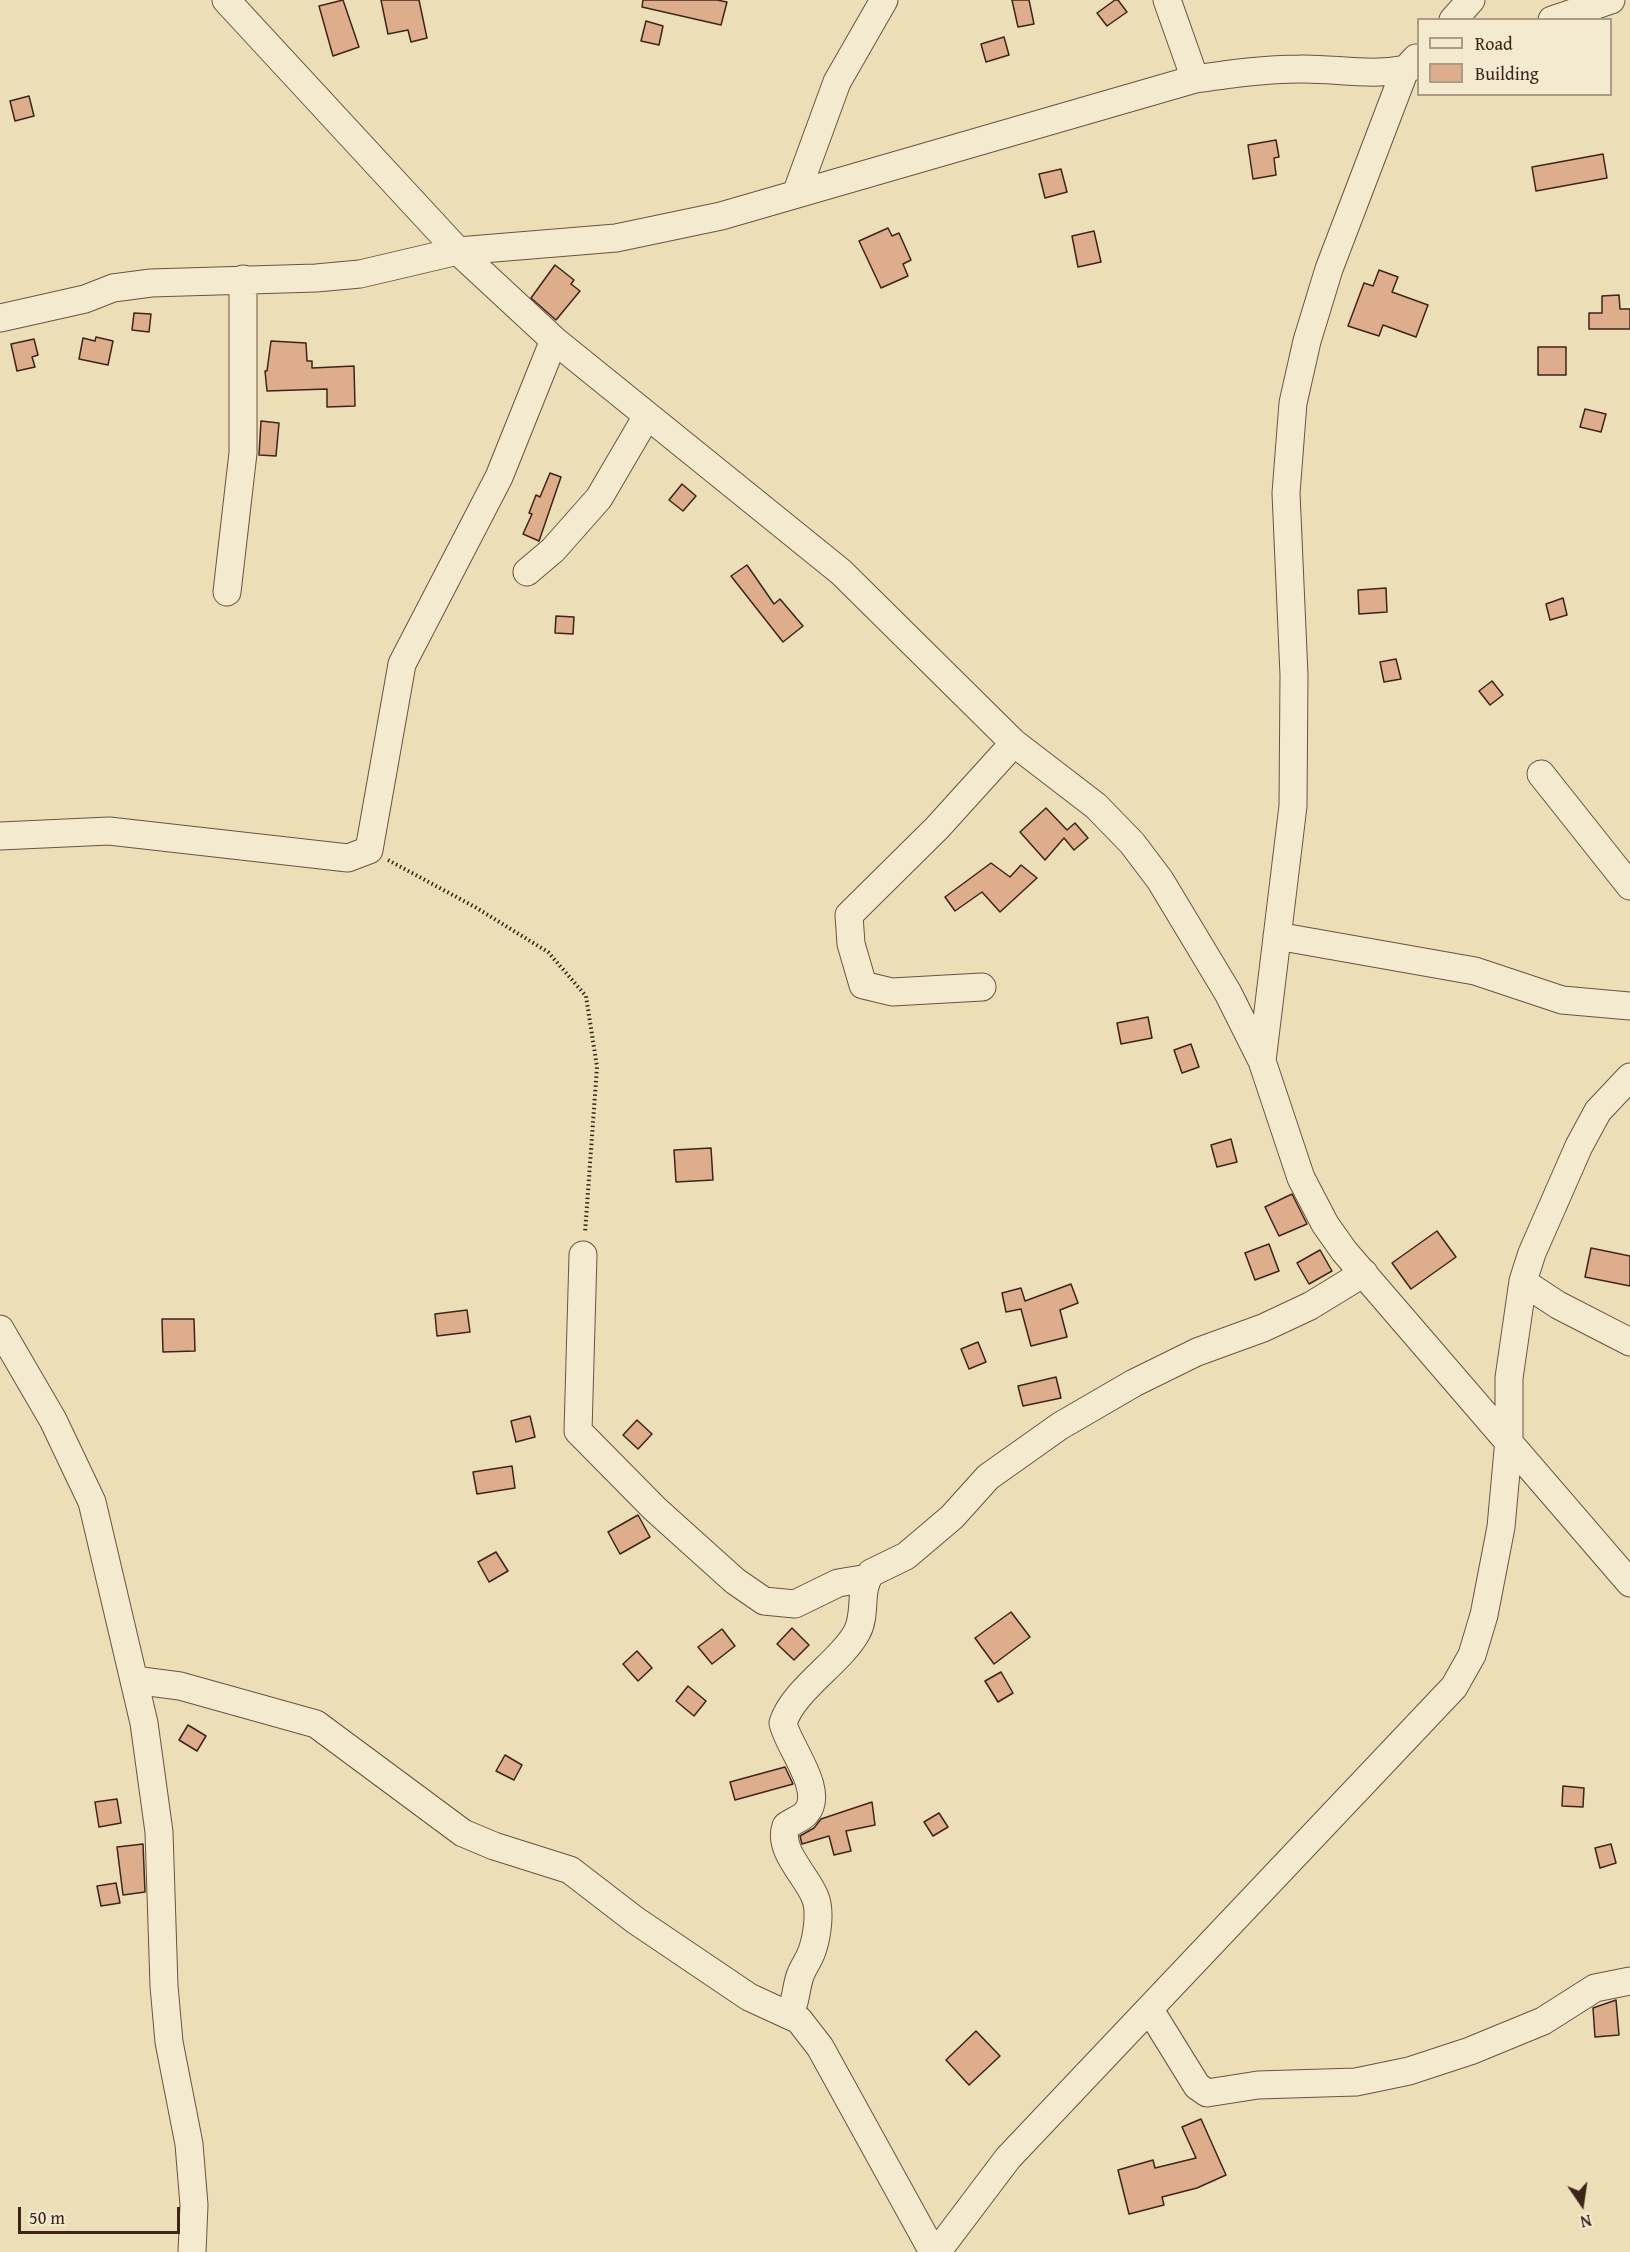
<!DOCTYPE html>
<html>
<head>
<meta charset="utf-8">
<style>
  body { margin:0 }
  #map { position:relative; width:1630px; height:2252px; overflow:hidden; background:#ecdfb7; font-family:"Gentium Book Plus",serif }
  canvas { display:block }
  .legend { position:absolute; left:1417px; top:18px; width:195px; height:78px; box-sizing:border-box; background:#f3ead0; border:2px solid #ab9b87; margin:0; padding:8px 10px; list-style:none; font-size:18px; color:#3f241a }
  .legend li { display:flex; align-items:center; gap:12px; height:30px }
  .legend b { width:30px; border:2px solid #ab9b87 }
  .north { position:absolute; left:1552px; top:2174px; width:60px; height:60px; -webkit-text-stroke:4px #f3ead0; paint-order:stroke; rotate:167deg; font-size:16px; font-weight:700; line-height:24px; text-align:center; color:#3f241a }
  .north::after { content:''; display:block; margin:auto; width:21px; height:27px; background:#3f241a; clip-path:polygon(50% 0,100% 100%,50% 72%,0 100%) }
  .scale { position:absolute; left:18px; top:2207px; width:162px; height:27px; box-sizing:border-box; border:3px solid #3f241a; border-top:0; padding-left:8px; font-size:18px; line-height:21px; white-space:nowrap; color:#3f241a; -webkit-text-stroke:4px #f3ead0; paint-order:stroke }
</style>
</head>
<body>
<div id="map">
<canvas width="1630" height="2252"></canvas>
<ul class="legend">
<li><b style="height:8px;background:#f3ead0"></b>Road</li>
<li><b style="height:16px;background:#ddad8c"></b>Building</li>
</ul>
<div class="north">N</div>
<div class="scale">50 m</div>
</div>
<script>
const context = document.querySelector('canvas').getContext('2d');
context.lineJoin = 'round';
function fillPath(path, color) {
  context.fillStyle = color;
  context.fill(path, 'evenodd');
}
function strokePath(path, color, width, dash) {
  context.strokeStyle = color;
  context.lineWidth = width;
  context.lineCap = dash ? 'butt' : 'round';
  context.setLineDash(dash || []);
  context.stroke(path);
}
const building = new Path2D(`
  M343 0 359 47 333 56 319 6Z
  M381 0H419L427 38 411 42 408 30 388 34Z
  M643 0H717L727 2 721 25 642 7Z
  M1012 0H1029L1034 24 1018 27Z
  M1115 0H1118L1127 12 1107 26 1097 13Z
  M646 21 663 26 659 45 641 41Z
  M1004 37 1009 55 986 62 981 44Z
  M29 96 34 116 15 121 10 101Z
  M1276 140 1279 157 1274 158 1276 175 1253 179 1248 145Z
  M1603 154 1607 178 1536 191 1532 167Z
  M1061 169 1067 192 1045 198 1039 174Z
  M888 228 892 236 899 233 911 260 903 264 908 276 881 288 859 241Z
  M1094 231 1101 262 1078 267 1072 236Z
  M555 265 574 280 571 284 580 291 556 320 531 298Z
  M1379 270 1398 277 1392 292 1428 305 1416 337 1383 325 1379 336 1348 326 1364 283 1373 286Z
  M1619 295 1620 309H1630V329H1589V313H1602V296Z
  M134 313 151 314 149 332 132 330Z
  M96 337 113 341 108 365 79 359 83 338 95 341Z
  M34 339 38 355 32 357 35 367 17 371 11 344Z
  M271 341 306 343 307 361H312V368L354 366 355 406 327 407V389L267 391 265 371H267Z
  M1538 347H1566V375H1538Z
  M1585 409 1606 414 1601 432 1580 427Z
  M261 421 279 423 276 456 259 455Z
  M550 473 561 477 539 541 523 534 532 514 529 513 536 495 540 497Z
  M682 484 696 496 683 511 669 500Z
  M747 565 774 604 780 599 803 626 783 642 731 576Z
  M1386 588 1387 612 1359 614 1358 590Z
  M1563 598 1567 615 1550 620 1546 604Z
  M556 616 574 617 573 634 555 633Z
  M1396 659 1401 679 1384 682 1380 662Z
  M1492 681 1503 695 1490 705 1479 691Z
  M1046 808 1067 830 1075 823 1088 838 1074 850 1064 838 1045 860 1020 832Z
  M991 863 1010 877 1021 865 1037 878 1000 912 982 892 955 911 945 897Z
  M1148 1017 1152 1038 1121 1044 1117 1023Z
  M1191 1044 1199 1067 1182 1073 1174 1050Z
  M1231 1139 1237 1162 1217 1167 1211 1145Z
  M711 1148 713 1180 676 1182 674 1150Z
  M1292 1194 1307 1224 1279 1236 1265 1207Z
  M1437 1231 1456 1257 1411 1289 1392 1263Z
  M1269 1244 1279 1271 1255 1280 1245 1253Z
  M1591 1248 1630 1256V1286L1585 1277Z
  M1320 1250 1332 1271 1309 1284 1297 1263Z
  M1071 1284 1078 1303 1060 1310 1067 1337 1031 1346 1021 1309 1006 1312 1002 1293 1021 1288 1025 1301Z
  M467 1310 470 1332 437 1336 435 1314Z
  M162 1319H194L195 1351 163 1352Z
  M978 1342 986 1362 969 1369 961 1349Z
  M1056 1377 1061 1398 1023 1406 1018 1386Z
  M530 1416 535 1437 516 1442 511 1421Z
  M637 1420 652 1434 638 1449 623 1435Z
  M512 1466 515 1488 477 1494 473 1472Z
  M638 1515 650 1537 620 1554 608 1532Z
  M496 1552 508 1571 489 1582 478 1562Z
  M1011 1612 1030 1637 994 1664 975 1638Z
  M792 1628 809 1645 794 1660 777 1644Z
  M722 1629 735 1646 712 1664 698 1647Z
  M637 1651 652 1668 638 1681 623 1664Z
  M1001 1672 1013 1693 998 1702 985 1681Z
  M688 1686 706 1701 694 1716 676 1701Z
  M188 1725 206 1736 197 1751 179 1740Z
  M505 1755 522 1765 514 1780 496 1771Z
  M785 1767 793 1784 735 1800 730 1782Z
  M1563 1786 1584 1788 1583 1807 1562 1806Z
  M117 1799 121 1823 99 1827 95 1802Z
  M872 1802 875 1825 846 1831 851 1851 834 1855 829 1836 802 1844 800 1836 814 1828 821 1819Z
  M939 1813 948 1827 933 1836 924 1822Z
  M143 1844 145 1892 123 1895 117 1847Z
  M1611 1844 1616 1863 1600 1868 1595 1848Z
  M116 1883 120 1903 101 1906 97 1886Z
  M1616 2000 1619 2035 1595 2037 1593 2008Z
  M976 2031 1000 2056 969 2085 946 2060Z
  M1201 2119 1226 2175 1197 2188 1162 2197 1164 2205 1129 2214 1118 2170 1153 2160 1155 2168 1196 2158 1182 2127Z`);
fillPath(building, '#ddad8c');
strokePath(building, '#3f241a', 1.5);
const minor = new Path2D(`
  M226 0 458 251 554 340 841 572 1014 743 1096 806 1132 843 1160 880 1228 993 1262 1061 1301 1178 1325 1224 1344 1251 1630 1583
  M1167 0 1195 79
  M1453 20 1471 0
  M1552 20 1611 0
  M796 194 837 82 884 0
  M0 318 85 299 113 288 151 283 316 278 360 274 458 251 616 238 721 216 1195 79C1230 74 1264 69 1300 69 1338 68 1382 79 1418 65
  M527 572 553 550 599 498 647 416
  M227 592 243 453V279
  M1541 774 1630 886
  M0 836 109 831 348 858 369 850 402 664 499 477 554 340
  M1277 936 1475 971 1562 1000 1630 1006
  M982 987 892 992 863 985 851 944 849 915 937 828 1014 743
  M1262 1061 1293 806 1294 675 1286 493 1293 403 1307 341 1329 269 1405 70 1416 58
  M583 1255 578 1431 655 1509 735 1581 764 1601 795 1604 838 1583 868 1578
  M1523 1282 1558 1305 1630 1342
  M0 1329 53 1420 92 1502 144 1723 159 1832 164 1986 169 2042 189 2144 194 2205 192 2252
  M134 1680 180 1686 316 1724 463 1833 494 1846 570 1870 635 1920 749 1997 799 2020 820 2047 933 2252
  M1150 2010 1197 2086 1207 2093 1258 2085 1356 2082 1409 2071 1470 2051 1543 2021 1595 1988 1630 1981
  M788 2015C797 2002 795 1990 800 1976 803 1967 809 1960 812 1951 817 1937 821 1911 815 1897 807 1876 777 1850 786 1826 792 1821 801 1819 806 1813 826 1791 787 1745 783 1723 793 1690 841 1662 857 1632 867 1614 858 1591 871 1573L906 1556 952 1517 988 1477 1060 1426 1134 1383 1197 1352 1263 1328 1310 1306 1364 1273
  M937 2252 1008 2158 1454 1687 1472 1655 1484 1615 1501 1527 1509 1439V1378L1523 1281 1532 1253 1579 1146 1598 1111 1630 1077`);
strokePath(minor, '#6a5341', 29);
strokePath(new Path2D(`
  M388 860 475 907 548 952 586 996 597 1067 585 1233`), '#3f241a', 4, [1.5, 3]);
strokePath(minor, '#f3ead0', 27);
</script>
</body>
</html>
